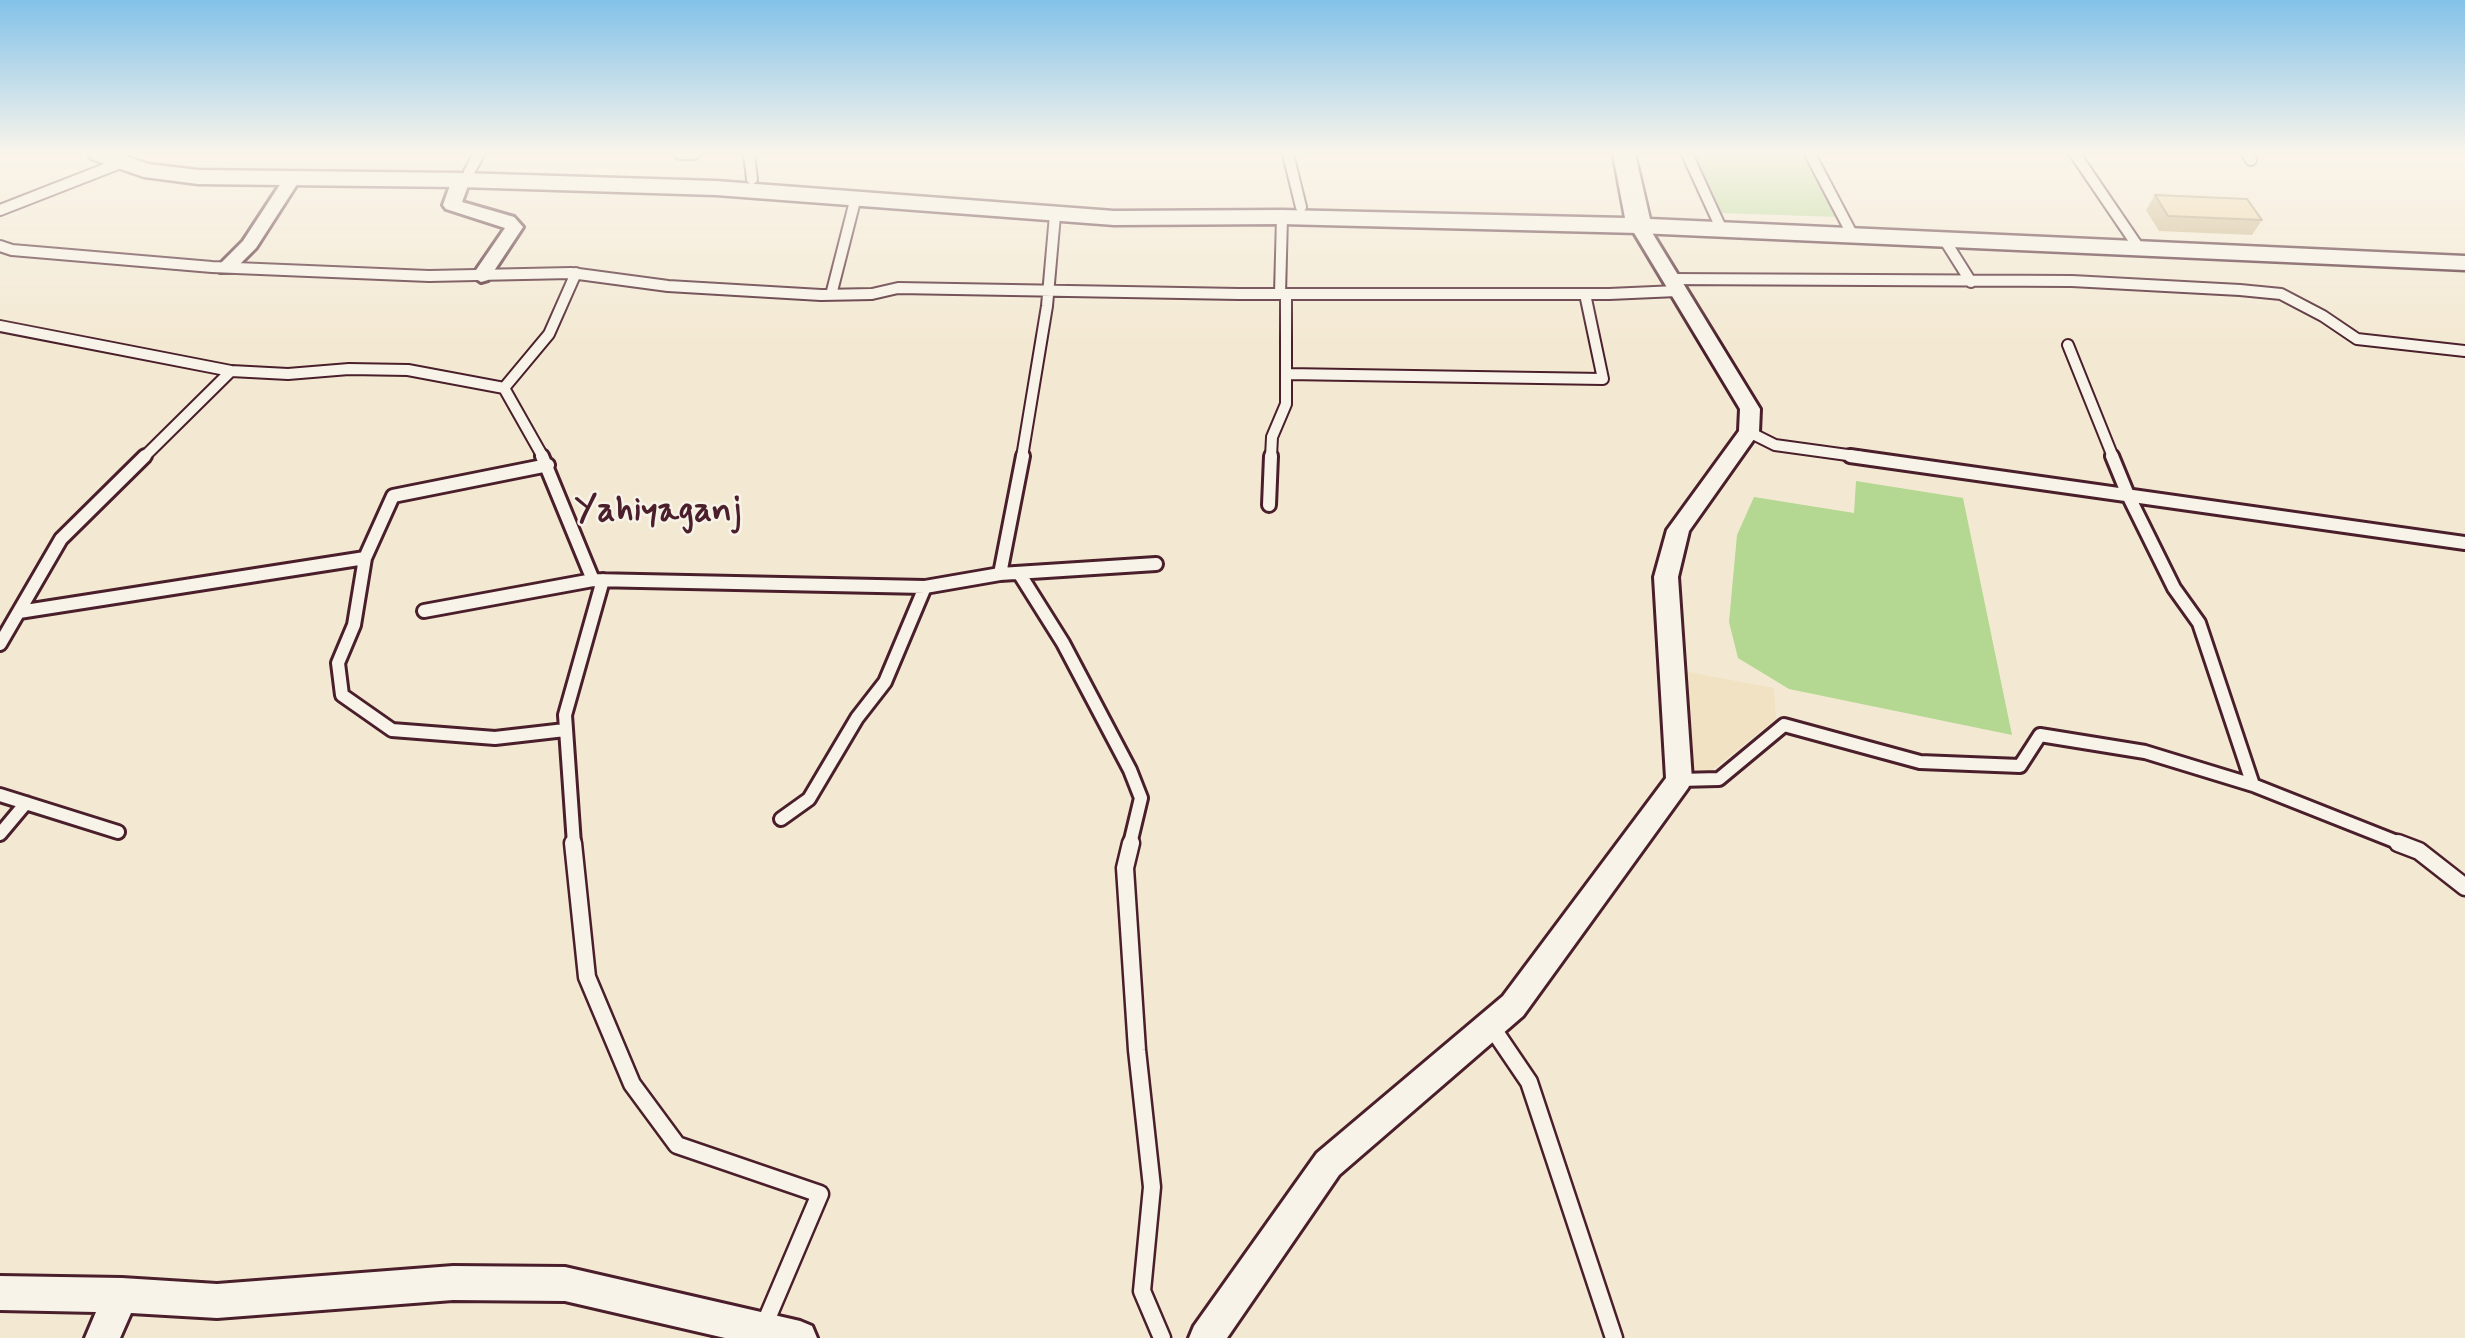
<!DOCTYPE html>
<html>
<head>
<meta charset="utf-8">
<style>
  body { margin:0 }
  canvas { display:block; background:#f3e9d3 }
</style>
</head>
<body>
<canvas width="2465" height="1338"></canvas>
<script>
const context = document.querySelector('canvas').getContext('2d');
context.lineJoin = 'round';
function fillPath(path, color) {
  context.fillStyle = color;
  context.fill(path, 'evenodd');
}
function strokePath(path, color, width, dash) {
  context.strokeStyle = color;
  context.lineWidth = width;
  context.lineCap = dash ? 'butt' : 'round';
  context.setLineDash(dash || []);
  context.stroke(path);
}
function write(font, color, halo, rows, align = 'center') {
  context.font = font + ' Mynerve,sans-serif';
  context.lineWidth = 5;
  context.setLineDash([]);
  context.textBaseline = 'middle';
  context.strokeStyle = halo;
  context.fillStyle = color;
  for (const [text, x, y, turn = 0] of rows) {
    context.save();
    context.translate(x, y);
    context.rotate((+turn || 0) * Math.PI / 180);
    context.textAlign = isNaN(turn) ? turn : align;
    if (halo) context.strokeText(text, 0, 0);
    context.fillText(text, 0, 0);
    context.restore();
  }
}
fillPath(new Path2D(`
  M1683 671 1774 688 1776 719 1711 771H1690Z`), '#f1e2c4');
fillPath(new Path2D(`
  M1694 154H1802L1837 217 1722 213Z
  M1856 481 1963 498 2012 735 1789 689 1738 658 1729 622 1737 535 1754 497 1854 513Z`), '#b4d792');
const laneFar2 = new Path2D(`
  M680 154H694
  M749 154 752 179
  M1288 154 1301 207
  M1687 154 1721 228
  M1810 154 1852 234
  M2075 154 2139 248
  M2247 154 2251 160
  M469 172 479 154
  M0 210 123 162
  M1944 239 1971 282
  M0 246 12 250 212 267 429 276 571 273 668 286 821 295 872 294 898 288 1239 294H1609L1677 291
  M1670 279 2072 281 2240 290 2281 294 2323 316 2357 339 2465 351
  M1280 294 1282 217
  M831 295 856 197
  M0 326 231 371 288 374 349 369 408 370 504 388
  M2068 345 2113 457
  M1287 374 1603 379 1585 294
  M1749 432 1775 445 1862 457
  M144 457 231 371
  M543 457 504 388 549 334 576 273
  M1022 457 1047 306 1055 215
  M1271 457 1272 437 1286 404V294`);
const laneFar1 = new Path2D(`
  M542 456 593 580
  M1850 456 2465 543
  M2112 456 2128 495 2174 588 2199 623 2253 785
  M548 465 393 496 365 558 354 625 338 663 342 695 392 730 495 738 565 730
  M1269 505 1271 456
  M1019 573 1063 643 1130 770 1141 798 1130 844
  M1000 574 1023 456
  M424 611 593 580 925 587 1000 574 1156 564
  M19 612 365 558
  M0 644 61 539 145 456
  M1679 780 1719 779 1784 725 1920 762 2020 766 2040 735 2145 752 2253 785 2402 844
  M0 795 118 832
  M781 819 809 799 857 718 885 682 925 587
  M0 834 26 803
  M574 844 565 715 603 580`);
const lane = new Path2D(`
  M573 843 587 977 632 1084 677 1145 820 1194 763 1328
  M1131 843 1125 868 1137 1050 1152 1187 1142 1291 1162 1338
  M2398 843 2419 851 2465 887
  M1491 1026 1529 1082 1614 1338`);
const street = new Path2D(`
  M293 173 301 178 256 248 232 272H220L217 268 220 264 243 241 287 174Z
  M461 175 470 180 462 202 514 217 523 227 488 280 481 282 472 276 505 228 446 209 443 205 452 180Z
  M1639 221 1648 226 1760 409 1759 432 1689 531 1678 577 1692 780 1688 788 1523 1016 1339 1175 1227 1338H1189L1194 1326 1317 1153 1503 996 1666 778 1654 577 1667 530 1739 431 1740 409 1630 226Z
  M453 1266 565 1267 800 1321 812 1326 817 1338H725L565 1301 453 1300 217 1318 131 1313 120 1338H85L96 1312 0 1310V1276L122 1278 217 1284Z`);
const secondary = new Path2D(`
  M88 154H120L148 164 198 170 461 173 716 181 1114 211 1282 210 1625 218 1613 154H1635L1650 219 2465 256V270L1639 233 1282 224 1114 225 716 195 461 187 198 184 144 177 91 159Z`);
strokePath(laneFar2, '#4a1f2b', 14);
strokePath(laneFar1, '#4a1f2b', 18);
strokePath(lane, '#4a1f2b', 21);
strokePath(street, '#4a1f2b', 6);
strokePath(secondary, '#4a1f2b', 5);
strokePath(laneFar2, '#f7f3e8', 10);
strokePath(laneFar1, '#f7f3e8', 12);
strokePath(lane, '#f7f3e8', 16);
fillPath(street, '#f7f3e8');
fillPath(secondary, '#f7f3e8');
fillPath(new Path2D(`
  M2155 195 2262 220 2252 235 2159 231 2146 210Z`), '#cab58a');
const building = new Path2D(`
  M2155 195 2247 199 2262 220 2168 216Z`);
fillPath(building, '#ebd2a1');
strokePath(building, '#a49371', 2);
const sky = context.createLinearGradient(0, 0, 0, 341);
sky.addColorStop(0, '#83c2e9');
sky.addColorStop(0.45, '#faf5eb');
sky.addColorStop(1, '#faf5eb00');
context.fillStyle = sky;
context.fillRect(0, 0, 2465, 341);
write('bold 35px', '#4a1f2b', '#f7f3e8', [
  ["Yahiyaganj",658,513]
]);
</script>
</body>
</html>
